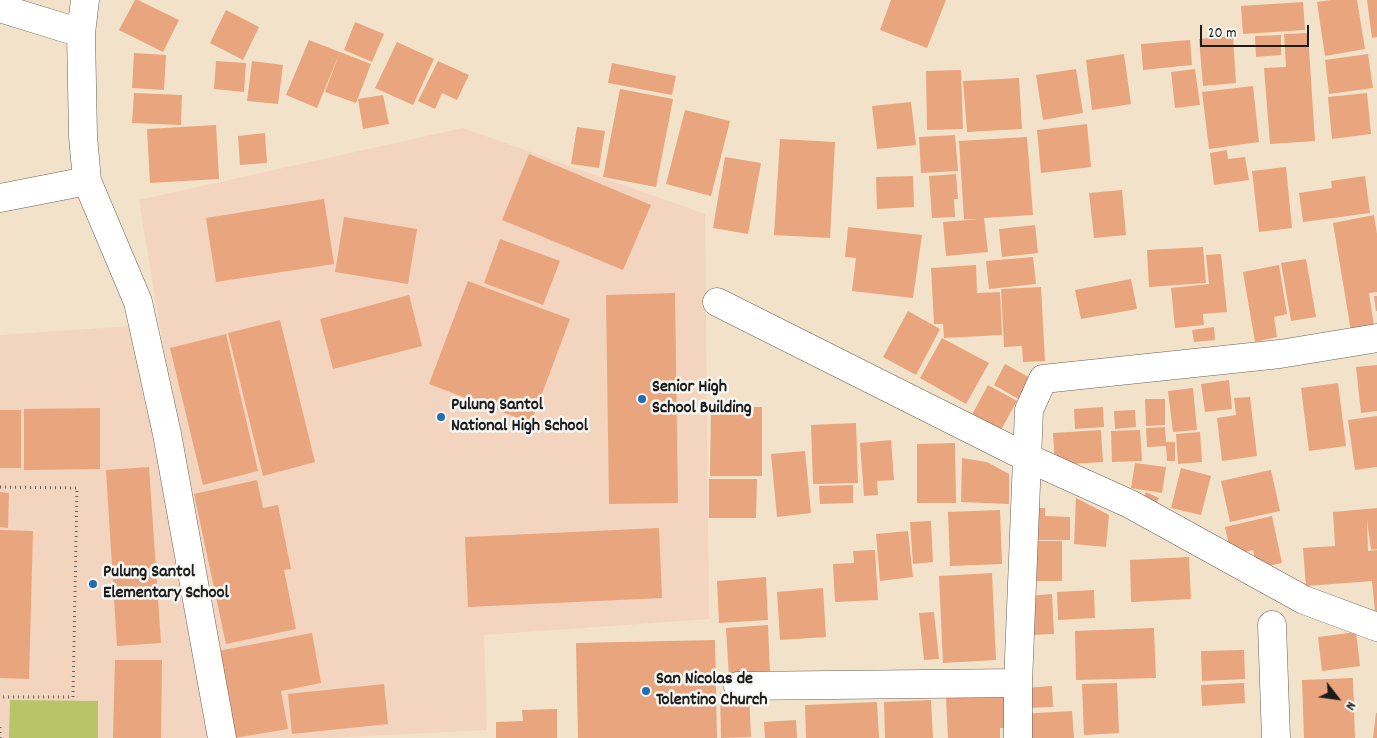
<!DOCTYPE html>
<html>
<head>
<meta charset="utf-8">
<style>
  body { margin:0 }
  #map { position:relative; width:1377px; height:738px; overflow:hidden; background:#f3e2ca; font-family:Dekko,sans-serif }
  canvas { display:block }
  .north { position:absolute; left:1312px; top:673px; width:50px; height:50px; -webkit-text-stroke:4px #f6f6f2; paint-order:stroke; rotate:120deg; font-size:14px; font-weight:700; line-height:20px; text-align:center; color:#1c1c1c }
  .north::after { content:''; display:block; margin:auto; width:18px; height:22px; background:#1c1c1c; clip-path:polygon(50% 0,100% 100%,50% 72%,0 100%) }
  .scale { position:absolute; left:1200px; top:25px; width:109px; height:22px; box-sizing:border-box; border:2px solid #1c1c1c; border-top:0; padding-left:6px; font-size:15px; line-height:18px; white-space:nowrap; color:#1c1c1c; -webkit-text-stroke:4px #f6f6f2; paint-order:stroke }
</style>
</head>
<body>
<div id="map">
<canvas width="1377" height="738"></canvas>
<div class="north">N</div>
<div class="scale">20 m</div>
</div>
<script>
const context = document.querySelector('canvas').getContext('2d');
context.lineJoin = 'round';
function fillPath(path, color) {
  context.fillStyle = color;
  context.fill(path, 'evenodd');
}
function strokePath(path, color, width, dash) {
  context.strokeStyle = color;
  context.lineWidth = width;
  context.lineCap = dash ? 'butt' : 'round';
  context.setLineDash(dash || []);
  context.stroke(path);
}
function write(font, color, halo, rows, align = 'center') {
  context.font = font + ' Dekko,sans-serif';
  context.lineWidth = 5;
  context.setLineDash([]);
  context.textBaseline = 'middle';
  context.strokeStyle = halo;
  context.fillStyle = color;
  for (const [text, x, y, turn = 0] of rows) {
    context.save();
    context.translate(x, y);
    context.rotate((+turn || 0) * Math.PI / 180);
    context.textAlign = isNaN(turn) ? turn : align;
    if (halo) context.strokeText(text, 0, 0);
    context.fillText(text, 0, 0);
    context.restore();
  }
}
fillPath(new Path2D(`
  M463 128 705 214 709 619 484 635 487 730 328 738H228L139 200Z
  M132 326 213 738H0V335Z`), '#f3d4bf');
fillPath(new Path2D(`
  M10 700 98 701V738H9Z`), '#b7c568');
fillPath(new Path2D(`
  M135 0H138L179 20 163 52 119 30Z
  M891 0H946L927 48 880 30Z
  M1331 0H1357L1365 49 1325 56 1317 2Z
  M1367 0H1377V37L1372 38Z
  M1303 2 1305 30 1243 34 1241 6Z
  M226 10 259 27 243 60 210 43Z
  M355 22 384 34 372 62 344 50Z
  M1308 33 1315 141 1270 144 1264 68 1286 67 1284 34Z
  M1281 35V55L1256 57 1255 36Z
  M1233 36 1236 83 1203 86 1199 39Z
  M309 40 340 52 317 108 286 95Z
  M1190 40 1192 65 1143 70 1141 44Z
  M397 42 434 59 413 105 375 88Z
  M340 52 371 64 356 103 325 92Z
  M134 53 166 55 164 90 132 88Z
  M1124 54 1131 104 1092 110 1086 60Z
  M1368 54 1373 88 1329 94 1325 60Z
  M216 61 246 63 244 92 214 89Z
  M252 61 283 65 278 104 247 101Z
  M438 61 469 75 457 100 442 93 435 109 418 101Z
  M612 63 676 76 672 95 608 83Z
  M1076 69 1083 113 1043 120 1036 75Z
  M1195 69 1200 105 1175 108 1171 72Z
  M961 70 963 129 927 130 926 71Z
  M1019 78 1022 129 967 132 963 81Z
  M1253 86 1259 142 1209 149 1202 92Z
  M620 89 673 99 656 187 603 177Z
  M134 93 182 95 181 125 132 123Z
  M1367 93 1371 134 1332 139 1328 97Z
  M383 95 389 124 363 129 358 99Z
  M911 102 916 145 877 149 872 106Z
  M685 110 730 121 711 196 666 184Z
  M1087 124 1091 167 1041 173 1037 130Z
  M216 125 219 179 150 183 147 129Z
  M577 127 605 131 599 168 571 164Z
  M265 133 267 163 240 165 238 136Z
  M955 135 958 171 921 173 919 137Z
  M1027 137 1033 215 984 218 988 252 946 256 943 222 978 219H964L959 141Z
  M780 139 835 142 830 238 774 235Z
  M1227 150 1228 159 1245 157 1249 180 1214 185 1210 153Z
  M529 154 651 205 623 270 502 220Z
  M725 157 761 163 748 234 713 228Z
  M1286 167 1292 228 1259 232 1252 171Z
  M956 174 958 199H954L955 217 932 218 929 176Z
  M913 176 914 207 877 209 876 177Z
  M1365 176 1370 213 1303 222 1299 193 1332 188 1331 181Z
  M1122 190 1126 235 1094 238 1089 193Z
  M324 199 334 264 216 282 206 218Z
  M1374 215 1377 234V292L1369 293 1375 333 1352 337 1333 223Z
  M344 217 417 229 408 284 335 272Z
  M1035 225 1038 253 1002 257 999 229Z
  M848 227 922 235 913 298 852 291 856 258 845 257Z
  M500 239 560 261 543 305 484 283Z
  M1203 247 1206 283 1149 287 1147 250Z
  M1221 254 1227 312 1203 314 1204 325 1175 328 1171 288 1209 284 1206 255Z
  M1033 257 1036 284 989 289 986 261Z
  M1306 259 1316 317 1291 321 1281 263Z
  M976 265 977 293 1000 292 1002 335 944 338 943 324H934L931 268Z
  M1279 265 1287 314 1274 317 1277 337 1255 342 1243 272Z
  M1131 279 1137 309 1081 319 1075 290Z
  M468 281 570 319 531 423 429 384Z
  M1041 287 1045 361 1023 362 1022 346 1004 347 1001 289Z
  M675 293 678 503 609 504 606 295Z
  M409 295 422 346 333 369 320 319Z
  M1374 296H1377V311H1376Z
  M908 311 940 329 916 375 883 357Z
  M280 320 315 462 263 476 228 333Z
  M1214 327 1215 340 1194 342 1192 330Z
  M226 334 258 471 203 485 170 348Z
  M942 338 989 363 966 404 920 378Z
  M1005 364 1034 380 1022 401 994 385Z
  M1377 365V411L1361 413 1356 367Z
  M1229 380 1232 409 1205 412 1201 384Z
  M1338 383 1346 446 1309 451 1301 388Z
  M988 385 1017 401 998 435 969 420Z
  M1193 388 1197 430 1173 432 1168 391Z
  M1250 397 1257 456 1222 461 1217 418 1236 415 1234 398Z
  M1145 399H1165V425L1146 426Z
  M711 407H762V476H710Z
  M1103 407 1104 427 1075 429 1074 409Z
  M100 408V469L24 470V409Z
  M0 410H21V468H0Z
  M1135 410 1136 427 1115 429 1114 411Z
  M1377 416V467L1355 470 1348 420Z
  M856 423 858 483 813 484 811 425Z
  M1165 427 1166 442H1175V461H1167L1166 446 1147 447 1146 428Z
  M1101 430 1103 462 1055 465 1053 433Z
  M1140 430 1142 461 1112 462 1111 431Z
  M1200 432 1202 462 1178 464 1176 434Z
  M891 440 894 480 877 481 878 495 864 496 860 443Z
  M955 443 956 503H917V444Z
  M805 451 811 513 777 517 771 454Z
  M962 458 987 462 1009 474V504L961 502Z
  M1135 463 1166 467 1162 493 1131 488Z
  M149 467 161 643 117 646 106 470Z
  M1181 468 1211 476 1201 515 1171 508Z
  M1271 470 1280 511 1230 522 1221 481Z
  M709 479H757L756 518H709Z
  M257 480 263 508 278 505 291 569 284 570 296 629 226 644 194 494Z
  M853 485V503L820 504 819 486Z
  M0 492 9 493 8 528 0 527Z
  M1146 492 1159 498 1151 514 1139 507Z
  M1076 498 1109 515 1106 547 1074 544Z
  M1030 508H1045V516L1070 517V540H1030Z
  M1377 508V549L1371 550 1367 520 1368 551 1377 550V611H1375L1372 581 1306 586 1303 548 1335 546 1333 512Z
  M1000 510 1002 564 950 566 948 512Z
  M1272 516 1282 563 1257 568 1253 550 1231 555 1225 527Z
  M931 521 933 562 913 564 910 522Z
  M659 528 662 598 468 607 465 537Z
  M0 530 33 531 29 679 0 678Z
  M908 531 913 577 880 581 876 534Z
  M1036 541H1062V581H1036Z
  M875 550 878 600 835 602 833 564 854 563 853 551Z
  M1189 557 1191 599 1131 602 1130 560Z
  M992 573 996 660 943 663 939 576Z
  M766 577 768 620 719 623 717 581Z
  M823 588 826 637 780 640 777 592Z
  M1094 590 1095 618 1058 620 1057 592Z
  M1052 594 1054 634 1030 635 1028 596Z
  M934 612 939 659 924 660 919 613Z
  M768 625 770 675 729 678 726 628Z
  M1154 628 1156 678 1076 680 1075 631Z
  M1356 632 1360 666 1322 671 1318 637Z
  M312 633 321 683 281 691 288 729 234 738 218 651Z
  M715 640 717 738H578L576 643Z
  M1244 650 1245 679 1202 681 1201 651Z
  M115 660H162L161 738H113Z
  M1353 678 1355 738H1304L1302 680Z
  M1117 683 1119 733 1084 735 1082 684Z
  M1244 683 1245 703 1202 706 1201 685Z
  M384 684 388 724 292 734 288 694Z
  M1052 686 1053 707 1026 708 1025 688Z
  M749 692 751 737 721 738 720 693Z
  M1006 696 1007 728H1000V738H948L946 698Z
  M931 700 933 738H885L884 702Z
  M877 702 879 738H806L805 705Z
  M557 709V738H496V722L523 721 522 710Z
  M1072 711 1074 738H1021L1020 714Z
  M1376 713H1377V738H1373Z
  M796 720 797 738H765L764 722Z`), '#e9a57d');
const minor = new Path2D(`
  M85 0 81 33 83 136 87 181 138 302 167 434 222 738
  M0 8 81 33
  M0 198 87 181
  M717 302 1028 458 1130 504 1304 600 1377 627
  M1272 625 1276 738
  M738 686 1018 683
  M1018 738V683L1029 410 1043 379 1280 354 1377 338`);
strokePath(minor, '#676159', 29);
strokePath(new Path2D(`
  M0 487 77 488 73 697H0
  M0 727V738`), '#676159', 3, [1, 4]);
strokePath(minor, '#fff', 28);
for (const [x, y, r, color] of [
  [642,399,5,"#1f6fb2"],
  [441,417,5,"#1f6fb2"],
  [93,584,5,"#1f6fb2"],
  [646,691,5,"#1f6fb2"]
]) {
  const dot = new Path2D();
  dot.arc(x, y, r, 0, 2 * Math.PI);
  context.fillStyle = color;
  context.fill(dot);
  strokePath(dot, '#f6f6f2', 2);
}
write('bold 18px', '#1c1c1c', '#f6f6f2', [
  ["Senior High",652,389],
  ["School Building",652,410],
  ["Pulung Santol",451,407],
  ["National High School",451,428],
  ["Pulung Santol",103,574],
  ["Elementary School",103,595],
  ["San Nicolas de",656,681],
  ["Tolentino Church",656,702]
], 'left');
</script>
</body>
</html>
